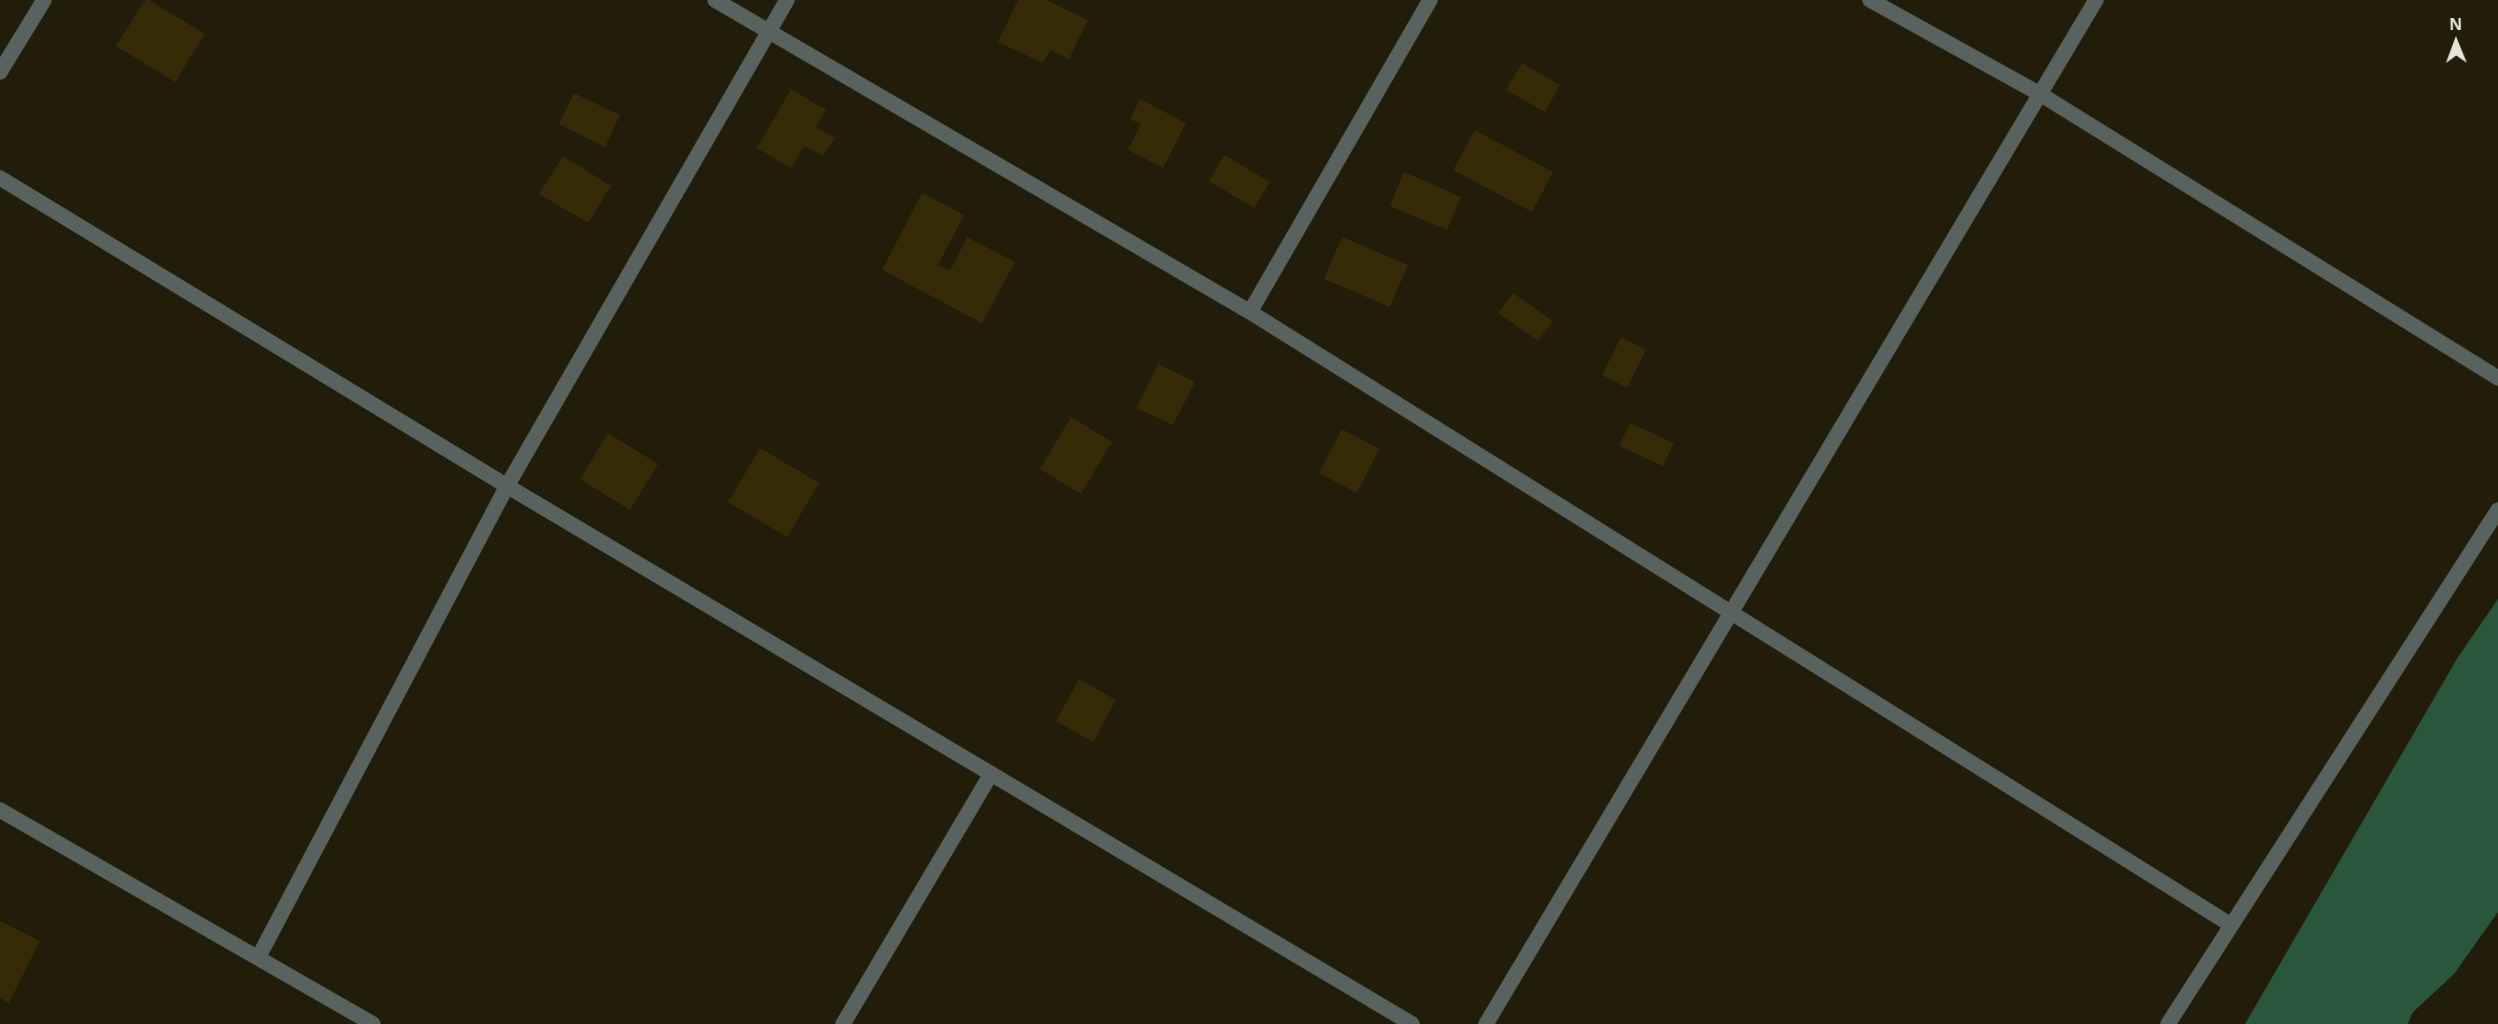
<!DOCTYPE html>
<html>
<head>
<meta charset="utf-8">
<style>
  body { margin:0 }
  #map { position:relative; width:2498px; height:1024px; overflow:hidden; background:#221c0a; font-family:"Open Sans",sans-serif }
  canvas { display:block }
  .north { position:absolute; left:2426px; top:12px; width:60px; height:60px; -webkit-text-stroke:4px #221c0a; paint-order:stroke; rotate:359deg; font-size:16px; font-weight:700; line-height:24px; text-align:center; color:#e6e3d7 }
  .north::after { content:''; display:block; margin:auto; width:21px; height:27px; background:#e6e3d7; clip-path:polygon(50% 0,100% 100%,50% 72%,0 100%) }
</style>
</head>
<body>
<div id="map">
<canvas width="2498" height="1024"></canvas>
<div class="north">N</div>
</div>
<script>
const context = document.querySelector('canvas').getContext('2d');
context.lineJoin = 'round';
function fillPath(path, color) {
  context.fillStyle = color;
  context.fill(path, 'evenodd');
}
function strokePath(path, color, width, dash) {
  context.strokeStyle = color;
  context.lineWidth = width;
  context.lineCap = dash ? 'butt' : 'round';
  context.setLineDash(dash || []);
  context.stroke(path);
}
fillPath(new Path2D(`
  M2498 599V912L2454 974 2412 1013 2408 1024H2245L2458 657Z`), '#2a563b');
fillPath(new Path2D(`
  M145 0H149L205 34 175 82 116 46Z
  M1018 0H1046L1088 20 1069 59 1050 50 1043 63 998 42Z
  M1522 63 1560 85 1545 112 1506 90Z
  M791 89 826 110 816 127 835 138 823 156 804 146 791 168 757 148Z
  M574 93 620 115 605 147 559 124Z
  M1140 99 1186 123 1163 168 1128 150 1141 124 1130 119Z
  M1475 130 1553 172 1532 212 1453 170Z
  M1224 155 1270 182 1254 208 1209 181Z
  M563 156 611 186 588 223 539 194Z
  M1404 172 1461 197 1447 230 1390 206Z
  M922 193 964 215 938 265 950 271 967 237 1015 262 982 323 882 270Z
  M1342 237 1408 265 1390 307 1324 279Z
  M1513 293 1553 321 1538 341 1498 313Z
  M1621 337 1646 350 1627 388 1602 375Z
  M1158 364 1195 382 1173 425 1136 408Z
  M1071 417 1112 442 1081 494 1040 469Z
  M1630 423 1674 443 1663 466 1619 446Z
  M1342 429 1379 449 1357 493 1319 473Z
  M608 433 658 464 630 510 580 479Z
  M760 448 819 483 787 537 728 502Z
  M1079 679 1116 700 1093 742 1056 721Z
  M0 921 40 941 9 1003 0 998Z`), '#352b07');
const minor = new Path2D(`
  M715 0 1250 312 2231 925
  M1870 0 2040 94 2498 378
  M0 72 44 0
  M0 178 507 486 1412 1024
  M1250 312 1430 0
  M0 810 373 1024
  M258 958 507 486 787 0
  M843 1024 991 774
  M1486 1024 2096 0
  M2168 1024 2498 510`);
strokePath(minor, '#3d3827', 16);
strokePath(minor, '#58635f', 15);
</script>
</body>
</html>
